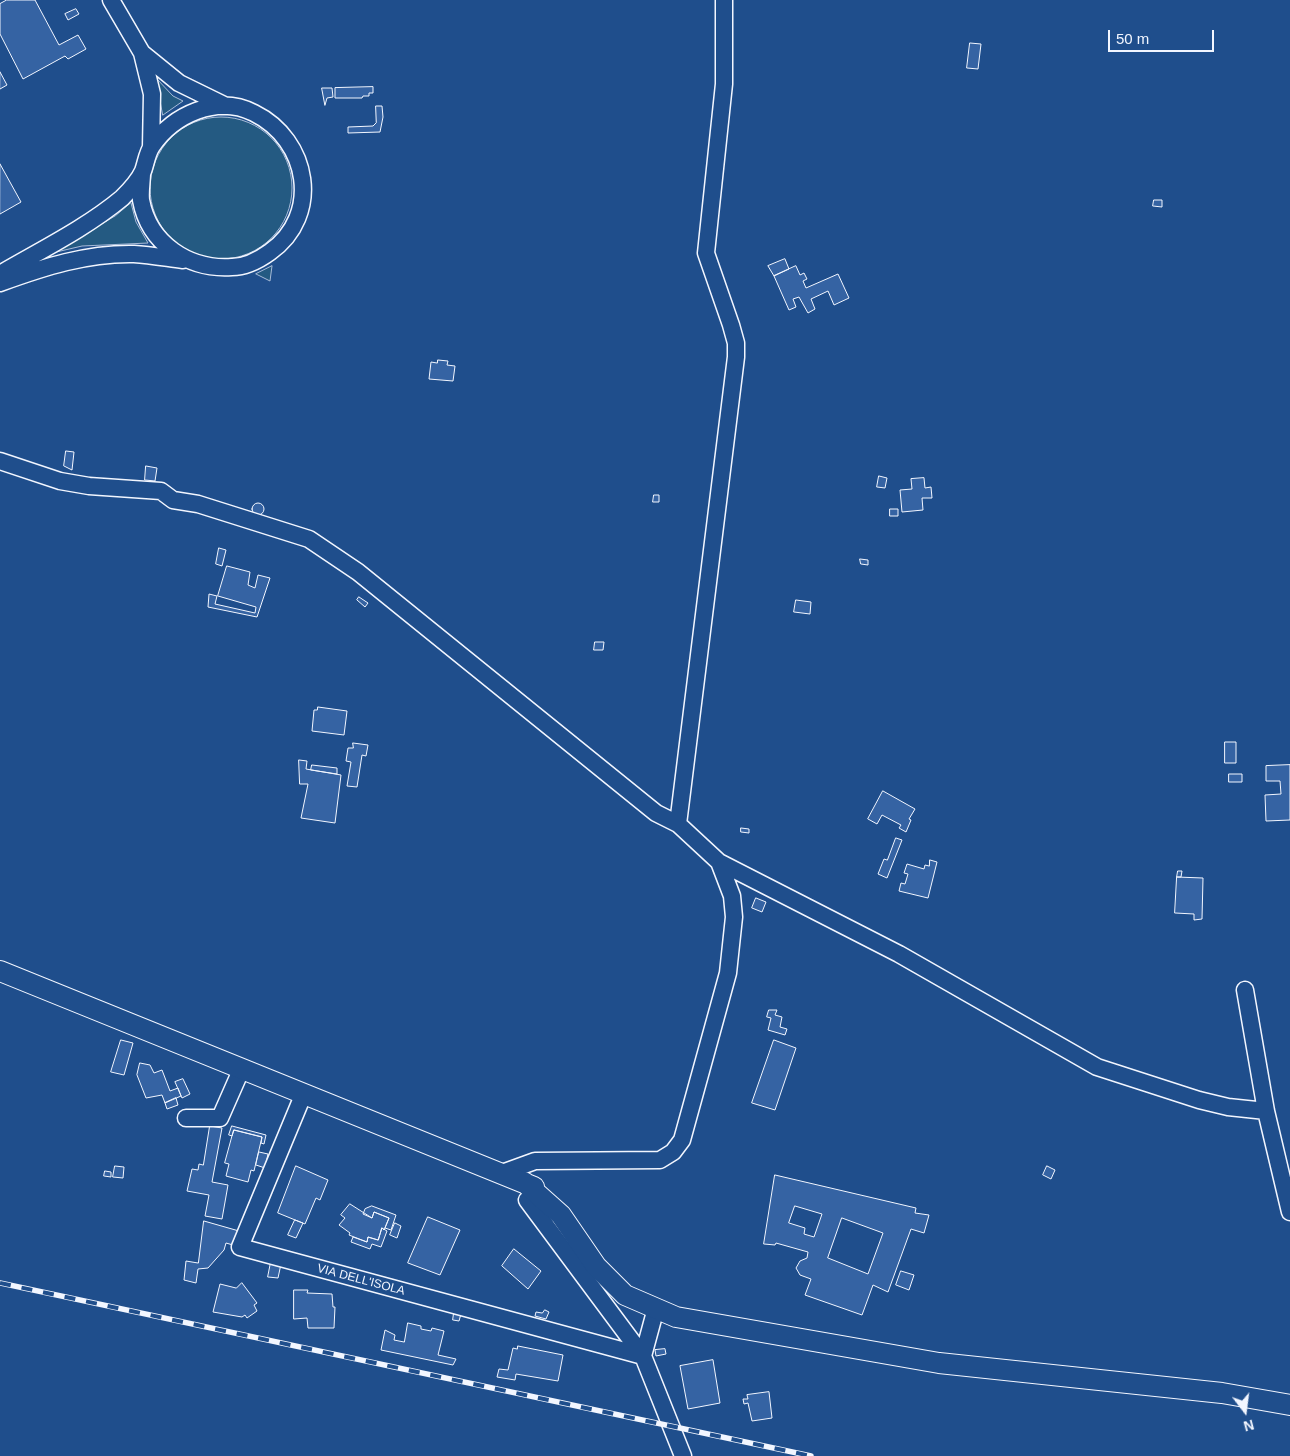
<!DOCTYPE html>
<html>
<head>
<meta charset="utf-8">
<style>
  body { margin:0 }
  #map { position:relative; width:1290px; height:1456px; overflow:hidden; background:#1f4e8c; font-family:Helvetica,sans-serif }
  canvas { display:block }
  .north { position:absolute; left:1220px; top:1386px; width:50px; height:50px; -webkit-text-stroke:4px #1f4e8c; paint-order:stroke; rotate:165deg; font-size:14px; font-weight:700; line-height:20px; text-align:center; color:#f2f6ff }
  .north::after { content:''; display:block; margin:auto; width:18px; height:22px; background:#f2f6ff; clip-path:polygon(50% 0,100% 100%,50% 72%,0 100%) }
  .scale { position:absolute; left:1108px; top:30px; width:106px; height:22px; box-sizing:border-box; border:2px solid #f2f6ff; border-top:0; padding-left:6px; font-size:15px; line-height:18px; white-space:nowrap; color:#f2f6ff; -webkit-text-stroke:4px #1f4e8c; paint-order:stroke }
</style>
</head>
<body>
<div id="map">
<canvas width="1290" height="1456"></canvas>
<div class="north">N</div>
<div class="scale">50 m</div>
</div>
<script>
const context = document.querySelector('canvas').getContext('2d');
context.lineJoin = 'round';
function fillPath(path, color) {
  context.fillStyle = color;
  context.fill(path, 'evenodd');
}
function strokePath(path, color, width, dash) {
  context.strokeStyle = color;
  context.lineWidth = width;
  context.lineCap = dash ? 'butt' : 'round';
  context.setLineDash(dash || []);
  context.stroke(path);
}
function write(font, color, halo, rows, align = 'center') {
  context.font = font + ' Helvetica,sans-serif';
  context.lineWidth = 4;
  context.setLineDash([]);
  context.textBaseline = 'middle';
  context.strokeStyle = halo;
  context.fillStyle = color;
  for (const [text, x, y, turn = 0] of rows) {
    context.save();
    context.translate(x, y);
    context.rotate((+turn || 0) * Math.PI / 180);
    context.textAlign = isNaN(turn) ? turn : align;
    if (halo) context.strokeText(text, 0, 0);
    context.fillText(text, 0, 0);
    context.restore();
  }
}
const green = new Path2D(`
  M156 78 173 96 183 101 163 115Z
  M150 188a71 71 0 1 1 142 0a71 71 0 1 1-142 0Z
  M131 203 136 222 148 243 82 246 52 253 115 216Z
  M272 266 270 281 256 274Z`);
fillPath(green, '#245a82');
strokePath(green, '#a8bbd7', 1);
const building = new Path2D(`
  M7 0H35L59 45 78 35 86 49 68 59 65 56 23 79 0 34V4Z
  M76 9 79 14 68 20 65 14Z
  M970 43 981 44 978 69 967 68Z
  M0 72 7 85 0 89Z
  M373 87V93H369V96H363L362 98H335V88Z
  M322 88H332L333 97 327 98 325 105Z
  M376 106H382L383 117 380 132 348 133V127L373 126 376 123Z
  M0 164 21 202 0 214Z
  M1154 200H1162V207L1153 206Z
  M785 259 789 269 774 276 768 266Z
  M796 266 800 275 804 273 807 279 803 281 806 288 838 274 849 298 834 305 828 291 811 299 815 309 808 313 799 297 793 299 796 307 789 310 774 276Z
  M438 360 448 361 447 365 455 366 453 381 429 379 431 362 437 363Z
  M66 451 74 452 72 470 64 466Z
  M146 466 157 468 155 481 145 480Z
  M879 476 887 478 885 488 877 487Z
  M924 478 925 488 931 487 932 498H922L923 510 902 512 900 490 912 489 911 479Z
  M654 495H659V502H653Z
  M252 509a6 6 0 1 1 12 0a6 6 0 1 1-12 0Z
  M890 509H898V516H890Z
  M219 548 226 550 222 566 216 564Z
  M860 559 868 560V565L861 564Z
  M227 566 250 572 248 585 255 588 258 575 270 578 257 617 208 607 209 594 217 596 215 604 255 613 256 607 218 596Z
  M359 597 368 603 365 607 357 600Z
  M796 600 811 602 810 614 794 612Z
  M595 642H604L603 650H594Z
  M318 707 347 711 344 735 312 731 314 710H317Z
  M1225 742H1236V763H1225Z
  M353 743 368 745 366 756 362 755 357 787 347 786 351 762 346 761 348 748H353Z
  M299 760 307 761 306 769 341 775 335 823 301 818 308 784H300Z
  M312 765 337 768V774L311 770Z
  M1290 765V820L1266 821 1265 795 1281 794 1280 781H1266V766Z
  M1229 774H1242V782H1229Z
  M883 791 915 809 909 819 911 820 906 832 899 828 901 825 882 815 877 824 868 819Z
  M741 828 749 829V833L741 832Z
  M896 838 902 840 887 878 878 874 884 859 887 860Z
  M930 860 937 862 928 898 899 891 901 883 905 884 908 874 904 873 907 864 924 869 925 865 929 866Z
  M1178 871H1182L1181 877H1177Z
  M1177 877 1203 878 1202 919 1194 920V914L1175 913Z
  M756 898 766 902 762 912 752 908Z
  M769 1010H777L775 1015 782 1017 780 1027 787 1029 785 1035 768 1030 771 1018 767 1017Z
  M121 1040 133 1043 124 1075 111 1072Z
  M774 1040 796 1048 775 1110 752 1103Z
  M140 1063 150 1065 154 1073 162 1070 170 1091 178 1088 181 1096 165 1103 162 1095 146 1098 137 1075Z
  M183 1079 190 1094 182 1098 175 1082Z
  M176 1098 178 1105 167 1109 165 1103Z
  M210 1126 222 1128 212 1182 228 1185 222 1219 205 1216 209 1195 187 1191 192 1169 198 1170 199 1164 203 1165Z
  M232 1126 266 1135 264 1144 261 1143 262 1137 234 1130 232 1136 229 1135Z
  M234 1130 262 1137 254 1171 251 1170 248 1182 226 1176 229 1164 225 1163Z
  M259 1152 268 1154 265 1168 256 1165Z
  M115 1166 124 1167 123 1178 113 1177Z
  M296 1166 328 1180 320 1200 316 1198 305 1224 278 1213Z
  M1047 1166 1055 1170 1051 1179 1043 1175Z
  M105 1171 111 1172V1177L104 1176Z
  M775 1175 916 1208 915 1213 929 1215 924 1233 911 1229 888 1292 873 1285 862 1315 805 1295 811 1279 800 1275 796 1268 800 1261 807 1258 808 1252 776 1243 775 1245 764 1244ZM795 1206 822 1214 814 1237 804 1234 805 1228 789 1223ZM842 1218 883 1233 868 1274 828 1258Z
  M350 1204 372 1218 374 1212 389 1218 384 1230 382 1228 378 1240 368 1237 367 1242 349 1235 350 1233 339 1225 345 1218 341 1215Z
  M372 1206 396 1215 391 1230 385 1228 389 1218 374 1212 372 1218 363 1214 365 1209Z
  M428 1217 460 1230 440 1275 408 1263Z
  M295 1220 303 1223 296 1238 288 1235Z
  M204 1221 239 1231 233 1245 226 1243 224 1250 208 1268 198 1269 196 1283 184 1280 186 1261 198 1263Z
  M395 1223 401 1226 397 1238 390 1235Z
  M382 1228 387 1231 381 1247 372 1244 370 1249 351 1242 353 1237 367 1242 368 1237 378 1240Z
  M514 1249 541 1271 528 1289 502 1266Z
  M271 1262 281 1264 278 1278 268 1277Z
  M901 1271 914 1275 909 1290 896 1285Z
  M242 1283 257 1303 254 1305 257 1311 247 1318 245 1315 242 1317 213 1312 220 1284 236 1288Z
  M294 1290H308L307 1293 332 1294 333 1307H335L334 1328H308L307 1318 294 1319Z
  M545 1310 549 1312 546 1319 535 1316 536 1312 542 1313Z
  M454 1313 461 1314 459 1321 453 1320Z
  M408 1323 421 1326V1329L431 1331 432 1328 444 1331 438 1355 456 1359 453 1365 381 1350 385 1330 395 1335 394 1340 404 1342Z
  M518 1346 563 1355 558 1381 516 1374 515 1380 497 1377 499 1369 508 1370 513 1348 517 1349Z
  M665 1349 666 1354 656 1356 655 1350Z
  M713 1360 720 1403 688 1409 680 1366Z
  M769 1392 772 1418 752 1421 748 1403 744 1404 743 1399H748L747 1395Z`);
fillPath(building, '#3563a3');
strokePath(building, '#f2f6ff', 1);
const minor = new Path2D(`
  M111 0 142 53
  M151 148 152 94 142 53 179 83 226 106
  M0 274C41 250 86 228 122 198 129 191 139 180 143 171 146 163 147 153 152 146 173 115 217 94 254 113 309 140 322 215 270 252 259 260 246 267 232 267 189 270 149 244 141 200 140 191 142 181 142 173
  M0 283C44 267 87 253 134 254 150 255 167 258 183 260
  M0 461 60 481 89 486 161 491 173 500 198 504 309 539 358 572 656 813 678 824
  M719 862 899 954 1097 1067 1199 1100 1228 1107 1266 1111
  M1245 990 1266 1111 1290 1212
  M304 1093 240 1247 643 1356
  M186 1118H220L242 1068
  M502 1173 535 1161 660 1160 673 1152 682 1140 728 973 734 917 732 896 719 862 678 824 736 357V343L731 325 706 253 724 84V0
  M527 1200 643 1356
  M656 1308 643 1356 683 1456`);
const major = new Path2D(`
  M0 971 534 1187
  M524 1182 561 1215 596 1266 625 1295 676 1317 939 1363 1222 1393 1290 1405`);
strokePath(minor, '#f2f6ff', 19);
strokePath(major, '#f2f6ff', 22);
strokePath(minor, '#1f4e8c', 16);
strokePath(major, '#1f4e8c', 20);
const rail = new Path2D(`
  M0 1283 811 1456`);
strokePath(rail, '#f2f6ff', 5.5);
strokePath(rail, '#1f4e8c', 4, [11]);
write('12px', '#f2f6ff', '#1f4e8c', [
  ["VIA DELL'ISOLA",361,1280,15]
]);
</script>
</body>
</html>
